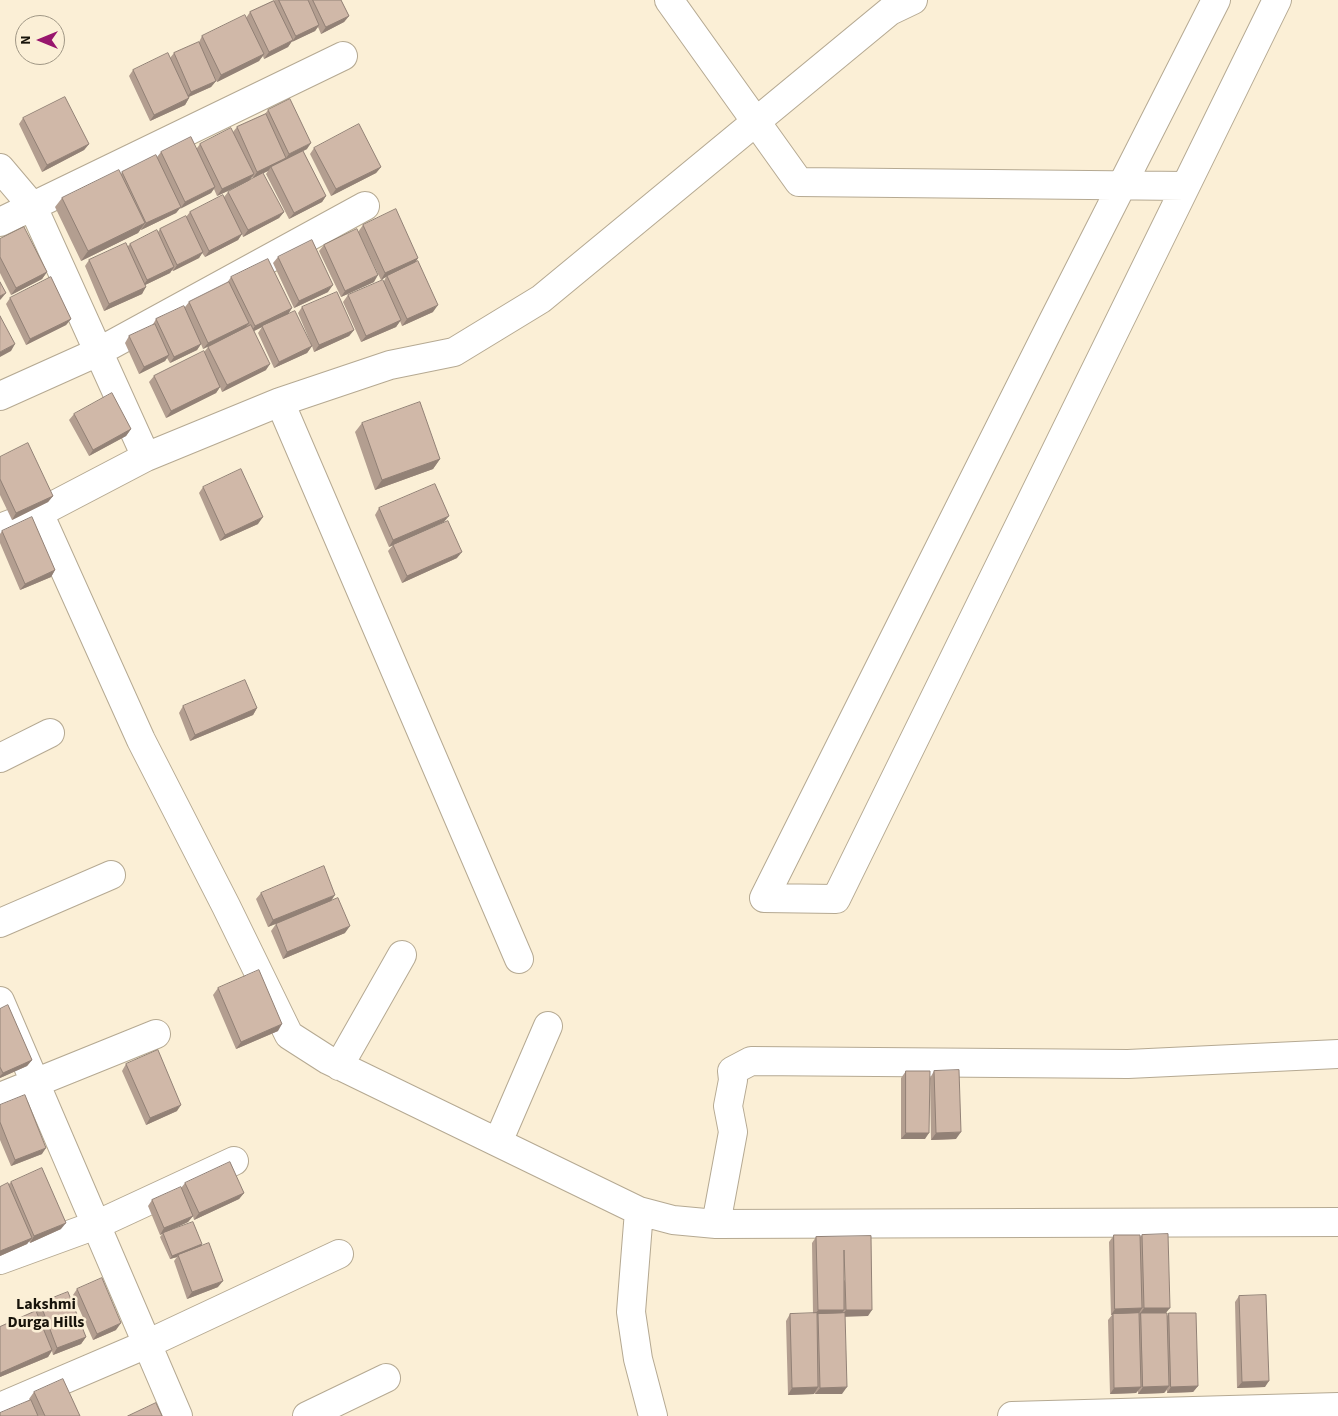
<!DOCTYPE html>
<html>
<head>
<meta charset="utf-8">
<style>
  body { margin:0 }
  #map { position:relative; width:1338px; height:1416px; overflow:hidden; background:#fbefd6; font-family:"Source Sans 3",sans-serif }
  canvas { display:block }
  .north { position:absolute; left:15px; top:15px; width:50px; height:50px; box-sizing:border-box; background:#fbefd6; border:1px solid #a09785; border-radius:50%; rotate:270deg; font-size:14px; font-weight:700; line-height:20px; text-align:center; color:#18140b }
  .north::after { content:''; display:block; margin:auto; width:18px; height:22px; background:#98166d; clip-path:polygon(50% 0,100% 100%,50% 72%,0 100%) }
</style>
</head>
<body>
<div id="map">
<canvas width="1338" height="1416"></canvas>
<div class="north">N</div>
</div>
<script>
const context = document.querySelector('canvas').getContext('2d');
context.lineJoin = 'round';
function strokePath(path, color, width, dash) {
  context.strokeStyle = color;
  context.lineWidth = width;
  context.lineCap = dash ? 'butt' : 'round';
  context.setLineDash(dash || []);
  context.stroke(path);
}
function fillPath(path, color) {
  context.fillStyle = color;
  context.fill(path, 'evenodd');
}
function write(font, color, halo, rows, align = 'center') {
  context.font = font + ' "Source Sans 3",sans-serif';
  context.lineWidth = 5;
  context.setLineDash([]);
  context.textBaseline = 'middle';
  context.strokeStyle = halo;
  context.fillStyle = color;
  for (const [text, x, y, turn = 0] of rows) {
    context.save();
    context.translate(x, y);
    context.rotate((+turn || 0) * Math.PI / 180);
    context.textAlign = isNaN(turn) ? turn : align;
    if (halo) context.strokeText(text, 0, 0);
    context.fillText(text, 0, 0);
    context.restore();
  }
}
const minor = new Path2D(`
  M669 0 799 182 1185 186
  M1216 0 1053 321 764 898 836 899 1277 0
  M0 168 33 207 146 457
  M0 222 343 56
  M0 396 98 352 365 206
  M280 402 519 959
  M39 513 141 740 226 906 289 1035 328 1060 639 1211 673 1220 716 1224 1338 1222
  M0 528 39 513 146 457 280 402 390 365 454 352 541 299 890 11 913 0
  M0 758 50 733
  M0 923 111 875
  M0 1001 178 1416
  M339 1066 402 955
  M0 1097 156 1034
  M498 1142 548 1026
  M639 1211 631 1312 638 1359 653 1416
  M716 1224 733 1132 728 1106 733 1080 732 1071 751 1061 1128 1064 1338 1054
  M0 1260 96 1225 234 1161
  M0 1407 147 1344 339 1254
  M307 1416 386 1378
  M1012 1416 1338 1407`);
strokePath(minor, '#b5a992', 30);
strokePath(minor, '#fff', 28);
fillPath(new Path2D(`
  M275 0H341L349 16 344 22 321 34 318 27 315 31 291 42 288 47 264 59 263 56 259 61 217 82 212 73 216 81 211 87 189 97V98L185 105 150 121 129 76 133 70 170 58 174 53 199 42 202 36 246 18 250 12Z
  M268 110 307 149 303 151 326 196 322 202 289 219 266 174 268 171 253 178 252 177 249 181 217 196 214 189 211 193 180 208 176 213 141 230V229L138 233 81 261 55 207 62 198 121 174 122 172 157 157 161 152 197 148 200 144 233 132 237 127 265 114Z
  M23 118 89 144 84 150 42 172 19 124Z
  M314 148 381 167 376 173 331 196 310 154Z
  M228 192 284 212 279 218 243 237 242 234 238 240 205 257 202 253 199 258 173 271 172 270 170 273 145 285 142 294 104 311 85 266 89 260 128 246 130 244 158 232 160 229 186 217 190 212 224 197Z
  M363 225 418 258 415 263 433 312 402 326 400 321 396 327 361 342 343 302 348 295 384 281 386 277 381 280 358 232Z
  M0 239 47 272 42 279 11 295 0 273Z
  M324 245 374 282 341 297 319 251Z
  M278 257 328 292 294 308 273 263Z
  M231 277 292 308 288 314 312 346 298 313 302 307 354 330 349 336 314 352 312 346 307 353 274 368 258 333 262 327 254 331 266 370 222 392 220 387 216 393 166 418 149 382 154 376 204 352 209 346 203 349 201 344 197 350 170 363 167 358 165 361 139 374 125 343 129 336 152 326 156 319 185 307 189 302 227 283Z
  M10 298 71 319 66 325 26 345 6 304Z
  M74 414 131 429 126 436 89 456 69 420Z
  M362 423 440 459 433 469 375 490 355 432Z
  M0 457 53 496 48 502 12 520 0 495Z
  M203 487 258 524 220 541 199 493Z
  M379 508 444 522 389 547 375 515Z
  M2 531 55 570 51 577 20 590 0 543V534Z
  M393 545 457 558 402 583 388 551Z
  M183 706 257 708 253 715 190 741 179 713Z
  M261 893 331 901 345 933 283 959 271 931 276 924 323 905 268 927 256 899Z
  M218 988 278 1031 236 1049 213 995Z
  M0 1009 32 1060 27 1066 0 1078Z
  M126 1064 177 1111 146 1125 122 1071Z
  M906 1071 930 1078 934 1071 956 1139 931 1140 930 1078 925 1139H901V1078Z
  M0 1105 42 1154 11 1166 0 1140Z
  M11 1182 61 1229 30 1243 29 1241 27 1244 0 1256V1187L9 1184Z
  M185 1183 244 1193 239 1199 194 1220 193 1216 188 1222 160 1235 148 1206 152 1200 181 1188Z
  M163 1233 202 1244 200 1246 218 1287 187 1299 174 1261 177 1257 170 1259 160 1237Z
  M1114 1235 1140 1237 1142 1235 1167 1316 1169 1313 1198 1386 1193 1392 1167 1393V1390L1164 1393 1138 1394V1391L1136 1393 1110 1394 1108 1320 1112 1315H1111L1109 1242Z
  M816 1237 868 1316H845L842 1394H815V1392L814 1394 788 1395 786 1321 790 1314H813L812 1243Z
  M77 1289 116 1330 93 1340 73 1295Z
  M1239 1296 1265 1387 1237 1388 1235 1302Z
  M40 1303 86 1337 81 1344 53 1355 52 1351 48 1357 0 1377V1327L36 1311 35 1310Z
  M34 1392 80 1416H0L30 1400 29 1399Z`), '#b39e90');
fillPath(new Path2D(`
  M349 16 344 22 321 34 326 27Z
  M319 25 315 31 292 42 296 36Z
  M293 40 288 47 264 59 269 52Z
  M264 54 259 61 217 82 221 75Z
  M216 81 211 87 186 98 191 92Z
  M189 98 185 105 150 121 154 115Z
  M311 143 307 149 271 167 268 171 253 178 257 172 286 158 289 154Z
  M89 144 84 150 42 172 47 165Z
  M381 167 376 173 331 196 336 189Z
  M254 174 249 181 217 196 222 189Z
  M215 187 211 193 180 209 185 202Z
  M326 196 322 202 289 219 294 213Z
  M181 207 176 213 141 230 146 223Z
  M284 212 279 218 243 237 248 230Z
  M145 223 138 233 81 261 88 251Z
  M242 234 238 240 205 257 209 251Z
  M203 252 199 258 173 271 177 265Z
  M418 258 414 264 387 276 386 277 381 280 385 273Z
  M174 267 170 273 143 286 147 280Z
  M47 272 42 279 11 295 16 288Z
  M378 275 374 282 341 297 345 291Z
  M333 285 328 292 294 308 299 301Z
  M146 287 142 294 104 311 109 304Z
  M6 293 1 299 0 300V296Z
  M438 305 433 312 402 326 407 319Z
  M292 308 288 314 250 333 255 326Z
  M71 319 66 325 26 345 30 339Z
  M401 320 396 327 361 342 366 336Z
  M249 323 244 329 203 349 208 343Z
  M354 330 349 336 314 352 319 345Z
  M15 344 11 351 0 357V352Z
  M201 344 197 350 170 363 174 357Z
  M312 346 307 353 274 368 279 362Z
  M169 355 165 361 139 374 144 367Z
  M270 364 266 370 222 392 227 385Z
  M220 387 216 393 166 418 171 411Z
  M131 429 126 436 89 456 93 450Z
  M440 459 433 469 375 490 382 480Z
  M53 496 48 502 12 520 16 513Z
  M449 516 444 522 389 547 393 540Z
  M263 517 258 524 220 541 225 535Z
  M462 552 457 558 402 583 407 576Z
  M55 570 51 577 20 590 25 584Z
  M257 708 253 715 190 741 195 735Z
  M335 895 331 901 268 927 273 920Z
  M350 926 345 933 283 959 287 952Z
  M282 1024 278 1031 236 1049 241 1042Z
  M32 1060 27 1066 0 1078V1076L3 1073Z
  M181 1105 177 1111 146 1125 150 1118Z
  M961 1132 956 1139 931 1140 936 1133Z
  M906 1133H929L925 1139H901Z
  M46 1148 42 1154 11 1166 15 1160Z
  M244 1193 239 1199 194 1220 199 1213Z
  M193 1216 188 1222 160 1235 164 1228Z
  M66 1223 61 1229 30 1243 34 1236Z
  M32 1238 27 1244 0 1256V1251Z
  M202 1244 200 1248 178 1255 177 1257 170 1259 172 1256Z
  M223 1281 218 1287 187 1299 192 1292Z
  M1142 1308 1138 1315 1113 1314 1111 1315 1115 1309Z
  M1144 1308H1170L1165 1314 1141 1313 1139 1315Z
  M818 1310H844L840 1316 818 1314 816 1317H813Z
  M846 1310H872L868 1316 841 1317Z
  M121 1323 116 1330 93 1340 97 1334Z
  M86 1337 81 1344 53 1355 57 1348Z
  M52 1350 48 1357 0 1377V1373Z
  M1269 1381 1265 1387 1237 1388 1242 1382Z
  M1169 1386 1164 1393 1138 1394 1143 1387Z
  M1198 1386 1193 1392 1167 1393 1171 1387Z
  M818 1387 814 1394 788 1395 792 1388Z
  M847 1387 842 1394H815L820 1388Z
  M1141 1387 1136 1393 1110 1394 1114 1388Z`), '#928176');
const building = new Path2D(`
  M279 0H308L319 25 296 36Z
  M313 0H341L349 16 326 27Z
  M274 1 293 40 269 52 250 12Z
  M245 15 264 54 221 75 202 36Z
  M199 42 216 81 191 92 174 53Z
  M168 53 189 98 154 115 133 70Z
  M65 97 89 144 47 165 23 118Z
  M290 99 311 143 289 154 268 110Z
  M266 114 286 158 257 172 237 127Z
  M359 124 381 167 336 189 314 148Z
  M231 128 254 174 222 189 200 144Z
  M191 137 215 187 185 202 161 152Z
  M303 151 326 196 294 213 271 167Z
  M156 155 181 207 146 223 122 172Z
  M119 170 145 223 88 251 62 198Z
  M263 173 284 212 248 230 228 192Z
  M223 195 242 234 209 251 190 212Z
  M396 209 418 258 385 273 363 225Z
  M186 216 203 252 177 265 160 229Z
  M24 227 47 272 16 288 0 257V239Z
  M357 229 378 275 345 291 324 245Z
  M157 230 174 267 147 280 130 244Z
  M312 240 333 285 299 301 278 257Z
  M126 243 146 287 109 304 89 260Z
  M268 259 292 308 255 326 231 277Z
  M418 261 438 305 407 319 387 276Z
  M51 277 71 319 30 339 10 298Z
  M383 280 401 320 366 336 348 295Z
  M0 282 6 293 0 296Z
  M229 282 249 323 208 343 189 302Z
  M337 292 354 330 319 345 302 307Z
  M184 306 201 344 174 357 156 319Z
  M295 311 312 346 279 362 262 326Z
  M0 316 15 344 0 352Z
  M155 324 169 355 144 367 129 336Z
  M251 325 270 364 227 385 208 347Z
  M204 351 220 387 171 411 154 376Z
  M112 393 131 429 93 450 74 414Z
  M420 402 440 459 382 480 362 423Z
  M28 443 53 496 16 513 0 479V457Z
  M241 469 263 517 225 535 203 487Z
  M435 484 449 516 393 540 379 508Z
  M32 517 55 570 25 584 2 531Z
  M448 521 462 552 407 576 393 545Z
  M245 680 257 708 195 735 183 706Z
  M324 866 335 895 273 920 261 893Z
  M338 898 350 926 287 952 276 924Z
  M259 970 282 1024 241 1042 218 988Z
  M8 1005 32 1060 3 1073 0 1067V1009Z
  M158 1050 181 1105 150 1118 126 1064Z
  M959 1070 961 1132 936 1133 934 1071Z
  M906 1071H930L929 1133H906Z
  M25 1095 46 1148 15 1160 0 1122V1105Z
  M230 1162 244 1193 199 1213 185 1183Z
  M42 1168 66 1223 34 1236 11 1182Z
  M8 1183 32 1238 0 1251V1187Z
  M181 1187 193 1216 164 1228 152 1200Z
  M193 1222 202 1244 172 1256 163 1233Z
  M1168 1234 1170 1308H1144L1142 1235Z
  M1114 1235H1140L1142 1308 1115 1309Z
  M871 1236 872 1310H846L844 1250V1310H818L816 1237Z
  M209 1243 223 1281 192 1292 178 1255Z
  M102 1278 121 1323 97 1334 77 1289Z
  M68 1292 86 1337 57 1348 40 1303Z
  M1266 1295 1269 1381 1242 1382 1239 1296Z
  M36 1311 52 1350 0 1373V1327Z
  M817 1313 818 1387 792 1388 790 1314Z
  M845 1313 847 1387 820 1388 818 1314Z
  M1139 1313 1141 1387 1114 1388 1113 1314Z
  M1141 1313H1167L1169 1386 1143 1387Z
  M1169 1313H1196L1198 1386 1171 1387Z
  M63 1379 80 1416H45L34 1392Z
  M31 1400 38 1416H0V1413Z
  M156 1403 162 1416H128Z`);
fillPath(building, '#d0b8a8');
strokePath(building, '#928176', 1);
write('bold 16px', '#18140b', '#fbefd6', [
  ["Lakshmi",46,1305],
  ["Durga Hills",46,1323]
]);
</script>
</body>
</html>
